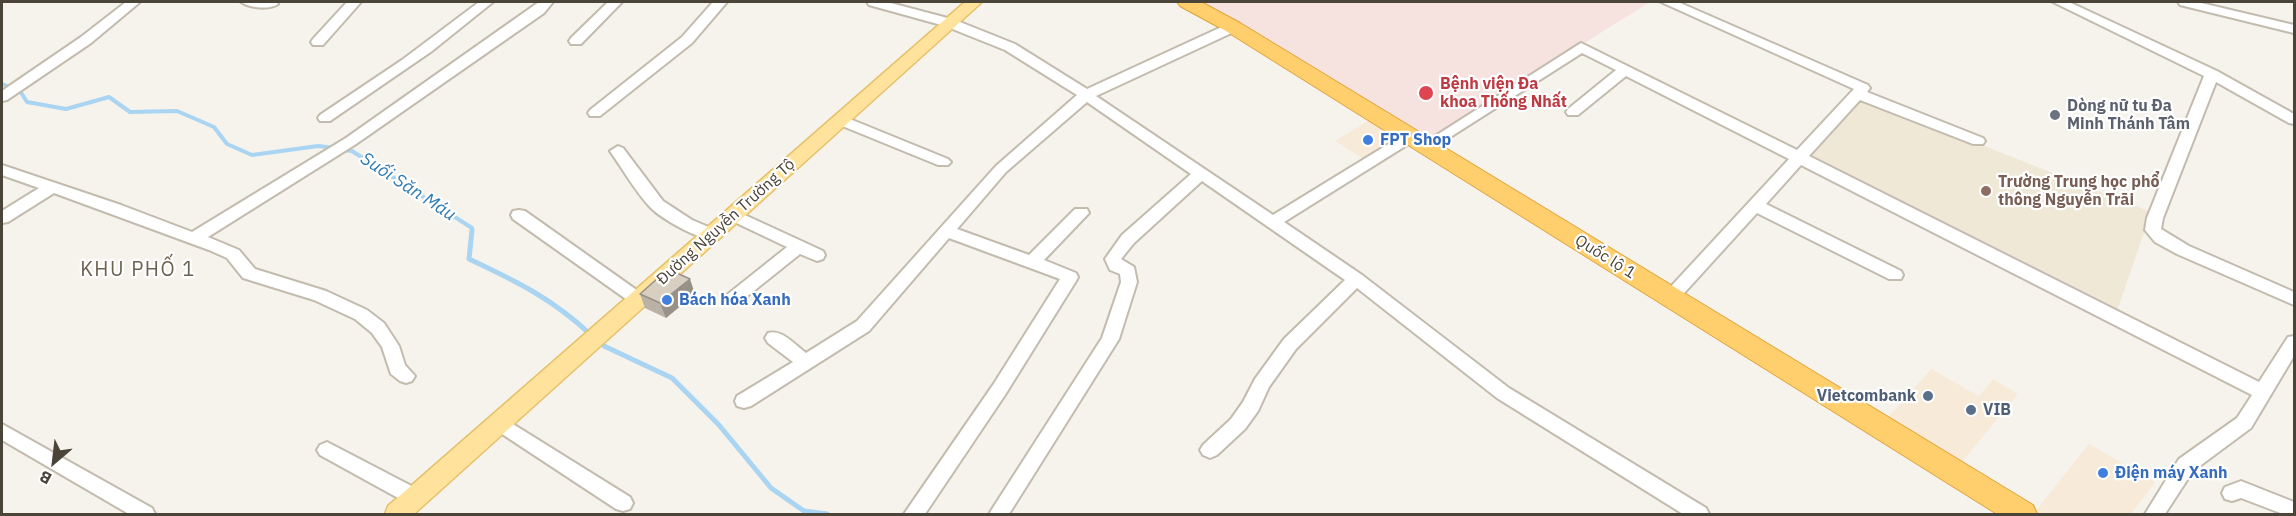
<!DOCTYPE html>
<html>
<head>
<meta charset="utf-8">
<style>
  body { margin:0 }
  #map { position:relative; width:2296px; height:516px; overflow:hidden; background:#f6f3ec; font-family:"IBM Plex Sans",sans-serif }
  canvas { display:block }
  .frame { position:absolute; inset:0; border:3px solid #4b4439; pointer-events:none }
  .north { position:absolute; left:24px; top:432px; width:60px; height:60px; -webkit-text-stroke:4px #fff; paint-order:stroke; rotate:208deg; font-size:16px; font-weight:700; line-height:24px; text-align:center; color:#4b4439 }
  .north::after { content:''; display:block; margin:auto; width:21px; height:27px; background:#4b4439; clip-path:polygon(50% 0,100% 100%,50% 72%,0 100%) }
</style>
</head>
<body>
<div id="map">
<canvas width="2296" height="516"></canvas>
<div class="frame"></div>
<div class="north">B</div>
</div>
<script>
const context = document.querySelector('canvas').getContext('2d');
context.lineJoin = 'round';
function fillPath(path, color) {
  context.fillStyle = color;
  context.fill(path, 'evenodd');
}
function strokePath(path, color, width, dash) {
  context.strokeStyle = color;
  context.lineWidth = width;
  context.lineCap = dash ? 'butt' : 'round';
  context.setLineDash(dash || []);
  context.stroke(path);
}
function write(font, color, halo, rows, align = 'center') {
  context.font = font + ' "IBM Plex Sans",sans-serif';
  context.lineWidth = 4.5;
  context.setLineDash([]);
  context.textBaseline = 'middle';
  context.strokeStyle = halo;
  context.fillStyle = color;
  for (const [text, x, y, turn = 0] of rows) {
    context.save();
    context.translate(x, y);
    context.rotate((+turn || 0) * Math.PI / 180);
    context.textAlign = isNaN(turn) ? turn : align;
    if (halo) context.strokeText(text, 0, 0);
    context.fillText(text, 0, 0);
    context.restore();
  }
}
fillPath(new Path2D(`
  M1371 119 1402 138 1365 160 1335 141Z
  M1931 369 1979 396 1993 379 2018 394 1958 467 1884 422Z
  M2089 444 2155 482 2131 514 2034 513Z`), '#f7ead8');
fillPath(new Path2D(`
  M1861 97 2151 212 2116 314 1806 156Z`), '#efe8d6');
fillPath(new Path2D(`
  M1196 2H1650L1427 141Z`), '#f6e3e0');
strokePath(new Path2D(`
  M2 84 20 91 27 102 66 109 109 97 130 112 177 111 214 127 227 144 252 155 318 146 335 148
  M343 150 352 151 472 228V231`), '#a9d4f2', 4);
strokePath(new Path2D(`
  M472 230 469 259C516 281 553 299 591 335
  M598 340 604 346 672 378 719 425 771 488 804 511 827 514`), '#a9d4f2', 5);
const minor = new Path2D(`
  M126 2H140L91 43 7 100 2 101V91L81 37Z
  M241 2H276L278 4C270 10 249 8 241 2Z
  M347 2H361L323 45H313L311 42 313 39Z
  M479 2H493L432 51 330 121H320L318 118 320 115 402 60Z
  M539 2H553L544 13 356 144 208 237 239 250 255 269 326 291 367 310 384 323 399 346 405 365 415 376 412 381 406 383 400 381 391 374 382 347 372 333 355 319 314 300 243 278 227 258 209 250 54 193 8 222 2 223V211L39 188 2 175V165L121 205 192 232 346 138Z
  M608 2H622L581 44H571L569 41 571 38Z
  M713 2H727L692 43 600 116H590L588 113 590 110 682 37Z
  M867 2H887L955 20 1015 44 1087 89 1228 24H1238L1240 27 1238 30 1096 96 1273 215 1405 134H1415L1417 137 1415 140 1284 222 1362 275 1509 388 1706 508 1709 514H1683L1497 398 1357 288 1296 349 1269 387 1258 411 1245 429 1217 455 1210 458 1203 455 1200 450 1203 445 1231 419 1243 402 1255 379 1284 339 1345 280 1202 181 1134 243 1121 259 1134 267 1137 282 1119 339 1009 514H989L1102 338 1121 282 1120 274 1110 270 1105 259 1122 235 1191 174 1087 102 1006 172 957 229 1029 255 1075 209H1087L1089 213 1044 260 1076 273 1078 277 1076 281 1005 395 925 514H904L993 385 1060 279 949 238 869 331 751 406 744 408 737 406 735 401 737 396 793 362 768 343 765 338 768 333C782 329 795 345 806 353L857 321 996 166 1077 95 1005 50 945 26 869 5Z
  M1661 2H1678L1868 85 1870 88 1867 92 1983 138 1985 141 1983 144H1973L1860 100 1809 156 2259 382 2288 337 2294 336V356L2251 428 2193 471 2165 514H2145L2179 459 2237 418 2252 395 1801 165 1766 204 1901 271 1903 275 1901 279H1889L1757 213 1676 302H1664L1661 298 1664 294 1789 159 1626 76 1578 115H1568L1566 112 1568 109 1616 70 1582 53 1430 150H1420L1418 147 1581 43 1797 150 1854 89Z
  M2053 2H2069L2217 71 2294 114V124L2289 123 2216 82 2163 218 2161 229 2189 246 2294 292V305L2177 254 2155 242 2145 230 2147 218 2204 76Z
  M2178 2H2197L2294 25V33L2180 5Z
  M840 115 948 159 951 162 948 165H938L835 123 833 120 835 117Z
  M618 146 623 148 663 201 692 220 718 231 720 235 718 239C703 243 662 219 651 208 637 194 622 168 610 151Z
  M519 210 525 211 645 296 648 300 645 304H633L513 219 511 215 513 211Z
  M734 210 823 251 825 255 823 259 817 261 800 254 740 302H728L725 298 728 294 787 247 728 219 726 215 728 211Z
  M500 416 630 497 633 503 630 509 623 511 616 509 493 428 491 423 493 418Z
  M2 424 152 508 155 514H129L2 440Z
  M327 442 423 492 426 498 423 504 416 506 409 504 320 455 317 450 320 445Z
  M2241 481 2294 502V514H2283L2241 498 2232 501 2225 499 2222 493 2225 487Z`);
const major = new Path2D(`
  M965 2H982L414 514H385L388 506Z`);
const highway = new Path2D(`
  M1177 2H1201L1240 23 2033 505 2037 514H1997L1226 31 1180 6Z`);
strokePath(minor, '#c2bbae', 4);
strokePath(major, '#e6c16a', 3);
strokePath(highway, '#e0a43c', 2);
fillPath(minor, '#fff');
fillPath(major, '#ffe39c');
fillPath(highway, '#ffcf6e');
fillPath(new Path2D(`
  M640 294H695L666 318 645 308Z`), '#bab2a6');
fillPath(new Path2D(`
  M690 279 695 294 666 318 660 303Z`), '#979187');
const building = new Path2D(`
  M668 269 690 279 660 303 640 294Z`);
fillPath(building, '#d8cfc1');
strokePath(building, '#979187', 1.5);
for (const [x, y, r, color] of [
  [1426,93,8,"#e0444e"],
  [2055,115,6,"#6b7280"],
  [1368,140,6,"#3f7fe0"],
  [1986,191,6,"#8d6e63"],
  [667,300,6,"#3f7fe0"],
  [1928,396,6,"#5c6f8a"],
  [1971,410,6,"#5c6f8a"],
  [2103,473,6,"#3f7fe0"]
]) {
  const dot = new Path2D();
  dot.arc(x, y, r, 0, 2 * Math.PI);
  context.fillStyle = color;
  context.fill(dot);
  strokePath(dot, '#fff', 2);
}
write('bold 16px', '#be3a42', '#fff', [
  ["Bệnh viện Đa",1440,84],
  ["khoa Thống Nhất",1440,102]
], 'left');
write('bold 16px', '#5b616d', '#fff', [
  ["Dòng nữ tu Đa",2067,106],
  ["Minh Thánh Tâm",2067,124]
], 'left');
write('bold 16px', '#366cbe', '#fff', [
  ["FPT Shop",1380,140],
  ["Bách hóa Xanh",679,300],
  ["Điện máy Xanh",2115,473]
], 'left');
write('bold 16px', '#785e54', '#fff', [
  ["Trường Trung học phổ",1998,182],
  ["thông Nguyễn Trãi",1998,200]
], 'left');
write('16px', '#4b4439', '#fff', [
  ["Đường Nguyễn Trường Tộ",726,222,-42],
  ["Quốc lộ 1",1605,257,32]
]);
write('bold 16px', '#4e5e75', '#fff', [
  ["Vietcombank",1916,396],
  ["VIB",1983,410,"left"]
], 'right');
write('italic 18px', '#2e7ab2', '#fff', [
  ["Suối Săn Máu",408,187,33]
]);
context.letterSpacing = '1.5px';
write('20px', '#6e6250', '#fff', [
  ["KHU PHỐ 1",138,270]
]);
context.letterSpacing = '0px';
</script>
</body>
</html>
